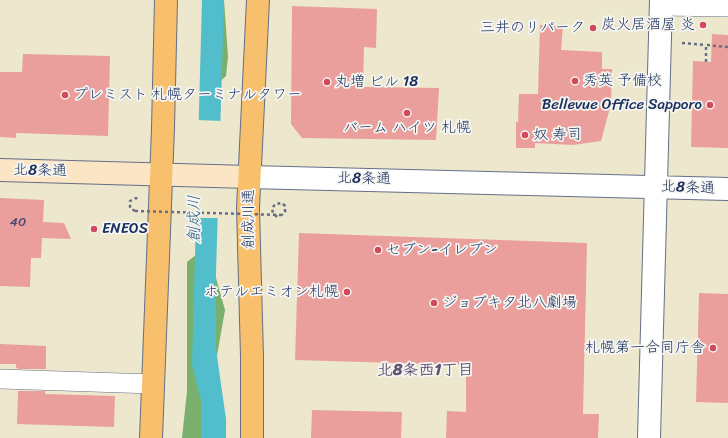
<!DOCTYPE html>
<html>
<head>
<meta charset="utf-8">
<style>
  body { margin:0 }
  canvas { display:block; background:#ede7cd }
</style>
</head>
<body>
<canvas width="728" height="438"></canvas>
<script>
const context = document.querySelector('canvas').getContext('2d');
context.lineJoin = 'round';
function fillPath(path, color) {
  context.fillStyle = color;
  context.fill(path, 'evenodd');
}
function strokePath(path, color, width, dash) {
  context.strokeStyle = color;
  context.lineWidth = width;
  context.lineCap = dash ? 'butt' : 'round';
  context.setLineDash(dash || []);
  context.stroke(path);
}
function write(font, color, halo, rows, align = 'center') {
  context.font = font + ' Sriracha,"Klee One",sans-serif';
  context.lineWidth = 3.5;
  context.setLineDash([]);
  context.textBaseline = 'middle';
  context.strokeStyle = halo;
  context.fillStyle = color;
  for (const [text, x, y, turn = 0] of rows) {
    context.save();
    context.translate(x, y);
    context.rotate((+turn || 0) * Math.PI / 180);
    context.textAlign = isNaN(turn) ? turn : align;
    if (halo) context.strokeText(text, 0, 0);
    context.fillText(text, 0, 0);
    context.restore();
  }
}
fillPath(new Path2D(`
  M205 0H224L228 57 226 76 214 87Z
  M207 246 225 310 216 361V438H182L187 391V262Z`), '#79b06e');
fillPath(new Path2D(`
  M202 0H224L216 273V349L226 419V438H201V400L192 365Z`), '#52becc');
fillPath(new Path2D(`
  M197 120 222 121 219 218H194Z`), '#ede7cd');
fillPath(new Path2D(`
  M292 6 377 9 376 48 364 47 363 87 439 88 436 140 302 138 291 124Z
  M540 25 563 26 561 50 602 52V69H612L611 104 601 141 573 145 535 143V148H516V122H518L519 94H538Z
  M712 34 728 35V148L691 147 693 61 711 62Z
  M23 54 110 56 108 136 16 133V138L0 137V72H22Z
  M0 198 44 200 43 222 64 223 71 239 42 238 41 258H31L30 287 0 286Z
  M299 233 587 243 583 414H599L598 438H446L447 411 466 412V365L295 360Z
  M699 293 728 294V403L696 402Z
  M0 344 46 346V369H18L16 367V364H0Z
  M18 391H45V394L115 396 114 427 17 424Z
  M312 410 402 412 401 438H311Z`), '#ea9f9d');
const minor = new Path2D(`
  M661 6 728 7
  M0 379 153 384`);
const tertiary = new Path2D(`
  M249 177 728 189
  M649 438 661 0`);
const secondary = new Path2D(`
  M0 170 249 177`);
const trunk = new Path2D(`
  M151 438 163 128 166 0
  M252 438V357L248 208 258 0`);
strokePath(minor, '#646f85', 20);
strokePath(tertiary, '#646f85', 24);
strokePath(secondary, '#646f85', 24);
strokePath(trunk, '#646f85', 24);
strokePath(new Path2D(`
  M682 43 706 45
  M706 62V45L728 47
  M135 211 130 208V201L136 198 140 200
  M277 217 273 213 272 209 275 204 282 203 285 206V212L282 215`), '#646f85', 2.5, [3, 3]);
strokePath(minor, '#fff', 19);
strokePath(tertiary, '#fff', 22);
strokePath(secondary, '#fce5c4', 22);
strokePath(trunk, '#f8bf6c', 22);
strokePath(new Path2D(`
  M135 211 282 215`), '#646f85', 2.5, [3, 3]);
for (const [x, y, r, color] of [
  [703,25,4,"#d1495b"],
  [593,28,4,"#d1495b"],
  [575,81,4,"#d1495b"],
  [327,82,4,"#d1495b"],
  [65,95,4,"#d1495b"],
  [710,105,4,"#d1495b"],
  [407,113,4,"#d1495b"],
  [525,135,4,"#d1495b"],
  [94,229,4,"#d1495b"],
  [378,250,4,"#d1495b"],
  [347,292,4,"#d1495b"],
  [434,303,4,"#d1495b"],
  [713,348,4,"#d1495b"]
]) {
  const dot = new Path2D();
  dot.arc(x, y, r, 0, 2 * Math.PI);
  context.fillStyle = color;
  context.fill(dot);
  strokePath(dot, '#f6f6f2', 1.5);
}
write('13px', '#4f4b6e', null, [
  ["40",18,223]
]);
write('15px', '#1b2f5e', '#f6f6f2', [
  ["炭火居酒屋 炎",695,25,"right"],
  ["三井のリパーク",585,28,"right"],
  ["秀英 予備校",583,81],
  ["丸増 ビル 18",335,82],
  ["プレミスト 札幌ターミナルタワー",73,95],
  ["Bellevue Office Sapporo",702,105,"right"],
  ["バーム ハイツ 札幌",407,128,"center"],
  ["奴 寿司",533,135],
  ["ENEOS",102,229],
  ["セブン-イレブン",386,250],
  ["ホテルエミオン札幌",339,292,"right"],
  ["ジョブキタ北八劇場",442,303],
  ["札幌第一合同庁舎",705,348,"right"]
], 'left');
write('15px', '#1b2f5e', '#f6f6f2', [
  ["北8条通",40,171,1],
  ["北8条通",364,179,1],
  ["北8条通",688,188,2],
  ["創成川通",249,219,-90]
]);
write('italic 16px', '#2c5a7f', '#f6f6f2', [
  ["創成川",195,219,-90]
]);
write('bold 16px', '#635674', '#f6f6f2', [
  ["北8条西1丁目",425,371]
]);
</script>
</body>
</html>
